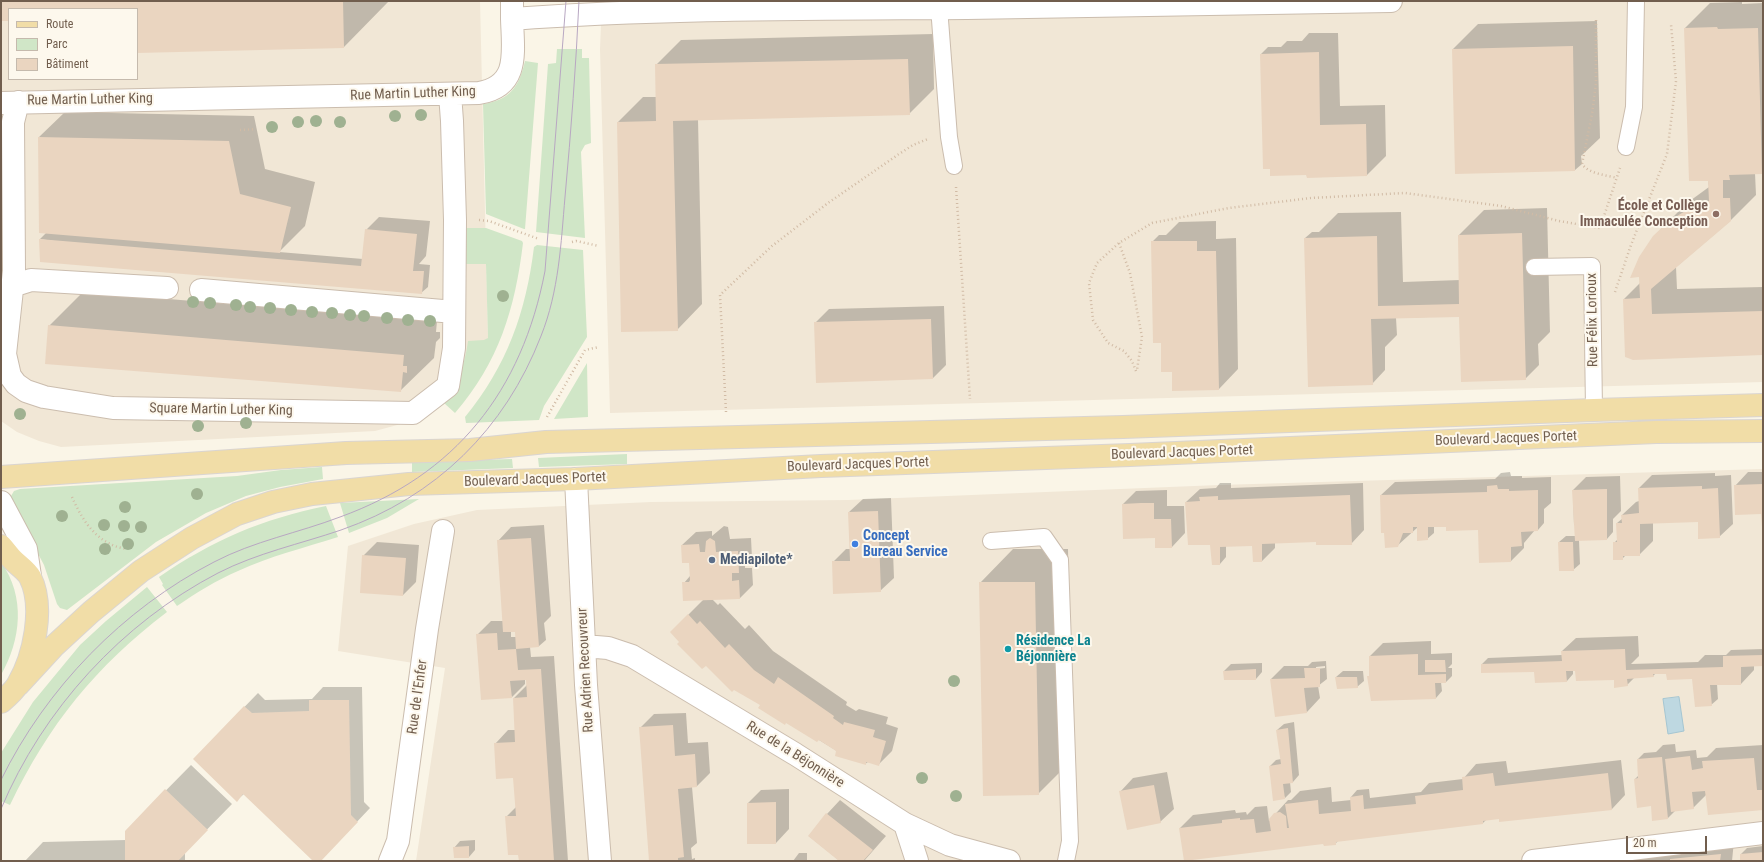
<!DOCTYPE html>
<html>
<head>
<meta charset="utf-8">
<style>
  body { margin:0 }
  #map { position:relative; width:1764px; height:862px; overflow:hidden; background:#faf5e7; font-family:"Roboto Condensed",sans-serif }
  canvas { display:block }
  .frame { position:absolute; inset:0; border:2px solid #715e4e; pointer-events:none }
  .legend { position:absolute; left:8px; top:8px; width:130px; height:72px; box-sizing:border-box; background:#fdf8ed; border:1px solid #c5baad; margin:0; padding:5px 7px; list-style:none; font-size:12px; color:#715e4e }
  .legend li { display:flex; align-items:center; gap:8px; height:20px }
  .legend b { width:20px; border:1px solid #c5baad }
  .scale { position:absolute; left:1626px; top:836px; width:81px; height:18px; box-sizing:border-box; border:2px solid #715e4e; border-top:0; padding-left:5px; font-size:12px; line-height:14px; white-space:nowrap; color:#715e4e; -webkit-text-stroke:3px #fdf8ed; paint-order:stroke }
</style>
</head>
<body>
<div id="map">
<canvas width="1764" height="862"></canvas>
<div class="frame"></div>
<ul class="legend">
<li><b style="height:5px;background:#f1dda7"></b>Route</li>
<li><b style="height:11px;background:#d0e6c7"></b>Parc</li>
<li><b style="height:11px;background:#ead5c0"></b>Bâtiment</li>
</ul>
<div class="scale">20 m</div>
</div>
<script>
const context = document.querySelector('canvas').getContext('2d');
context.lineJoin = 'round';
function fillPath(path, color) {
  context.fillStyle = color;
  context.fill(path, 'evenodd');
}
function strokePath(path, color, width, dash) {
  context.strokeStyle = color;
  context.lineWidth = width;
  context.lineCap = dash ? 'butt' : 'round';
  context.setLineDash(dash || []);
  context.stroke(path);
}
function write(font, color, halo, rows, align = 'center') {
  context.font = font + ' "Roboto Condensed",sans-serif';
  context.lineWidth = 4;
  context.setLineDash([]);
  context.textBaseline = 'middle';
  context.strokeStyle = halo;
  context.fillStyle = color;
  for (const [text, x, y, turn = 0] of rows) {
    context.save();
    context.translate(x, y);
    context.rotate((+turn || 0) * Math.PI / 180);
    context.textAlign = isNaN(turn) ? turn : align;
    if (halo) context.strokeText(text, 0, 0);
    context.fillText(text, 0, 0);
    context.restore();
  }
}
fillPath(new Path2D(`
  M1 1H480L488 338 482 357 412 421 375 431 61 447 39 441 17 432 1 421ZM9 9H137V79H9Z
  M602 1H1763V382L610 413 600 49Z
  M1763 469V861H416L445 668 338 651 348 546 414 524 477 510 651 502 848 500 1219 485Z`), '#f1e7d6');
fillPath(new Path2D(`
  M557 49H582V58H589L591 143 585 145 581 152 585 238 536 232 548 64 556 63Z
  M525 61 538 63 525 229H524L486 214 483 104C510 100 519 87 525 61Z
  M464 228H486L522 241 523 243C515 309 499 362 455 413L444 403C457 383 465 365 468 341L484 340 488 338 486 264H464Z
  M537 245 583 250 587 337 544 406 539 420 466 423 465 417C507 366 526 312 534 247Z
  M587 363 588 417 554 419Z
  M627 454V464L539 467 538 458Z
  M512 459 513 468 412 472V462Z
  M322 467 323 479 280 487 246 496 206 513 156 542 67 610 60 608 57 604 44 565 12 504 11 496 14 491 20 489 237 476 281 470Z
  M419 499 387 518 349 533 340 503Z
  M326 506 338 537C304 548 270 556 238 571 217 580 196 593 177 606L162 585 163 584 159 577C213 540 262 519 326 506Z
  M1 562C26 597 21 640 1 675Z
  M147 587 167 612C95 667 49 724 10 805L1 801V753L33 702 80 645 106 621Z`), '#d0e6c7');
const water = new Path2D(`
  M1679 697 1684 731 1668 734 1663 699Z`);
fillPath(water, '#bed8e1');
strokePath(water, '#a5c6d2', 1);
fillPath(new Path2D(`
  M1 1H389L344 47 137 52V9H9V20H1Z
  M1742 2V4L1763 3V172L1755 173 1756 195 1731 220 1676 267 1677 289 1763 287V354L1628 357 1624 299 1640 283 1661 229 1687 203 1709 187 1685 28 1710 3Z
  M1597 21 1600 138 1581 156 1582 164 1575 170 1453 49 1478 24Z
  M1309 33H1338L1340 106 1385 105 1386 156 1367 175 1308 177 1261 54 1268 47H1281L1287 41H1302Z
  M933 34 934 89 909 114 698 119 702 304 677 330 618 122 643 97H657L656 65 681 40Z
  M65 112 254 116 265 169 315 182 305 226 279 252 363 259 366 230 379 217 430 221 426 256 419 264 430 265 428 287 421 293 40 239 46 233 39 137Z
  M1547 208 1550 332 1538 344 1539 365 1525 379 1460 316 1396 318 1397 335 1385 347V370L1372 384 1305 238 1312 232H1319L1338 213 1401 212 1403 282 1460 280 1459 235 1484 210Z
  M1216 221V239L1236 238 1238 369 1219 389 1173 371 1161 342 1152 242 1159 235H1166L1179 222Z
  M83 292 437 321 436 332H440V338L436 342 434 358 400 391 49 326Z
  M944 306 946 365 933 378 815 323 829 309Z
  M1510 472 1511 476H1522V478L1551 477V503L1544 509V523L1538 530H1535L1524 543V548L1511 561 1479 529 1434 526V533L1427 539 1418 527 1397 546 1381 495 1395 482 1495 479 1501 473Z
  M1748 472H1763V531L1762 513 1735 486Z
  M1715 473V476L1731 475 1733 524 1719 537 1699 521 1653 522V541L1639 555H1626L1622 559 1614 543 1618 539 1617 523 1623 518 1622 515 1636 502 1639 501V488L1652 475Z
  M1620 476 1621 511 1613 519V532L1607 539 1579 540 1580 564 1573 570 1559 542 1566 536H1576V525H1574L1573 490 1586 477Z
  M1220 483H1231V488L1363 483 1364 530 1351 544 1317 540 1275 543V548L1262 561 1253 545 1226 546V557L1220 564 1211 544 1186 502 1200 489 1216 488Z
  M1167 490V506H1184L1185 533 1172 547 1156 537 1123 504 1136 491Z
  M891 498 894 578 880 591 833 562 846 549H851L849 512 863 499Z
  M544 525 551 616 544 623 546 640 539 646 530 647 531 657 554 656 568 861H520L519 853 506 817 517 806 514 777 495 744 508 730H516L514 698 527 685V679H525V684L512 697 477 635 491 621H504L498 541 511 527ZM511 631 516 632 517 637H511Z
  M724 526 728 527 730 539 751 538 752 558 745 566V568H752L753 585 740 598 712 599 718 605 720 603 745 629 749 625 773 651 847 702 846 705 856 711 859 709 888 717 886 724 898 728 892 751 879 764 868 762 865 764 837 751 762 705 706 664 671 632 704 599 684 583 690 576V562L682 545 696 532 712 531V536Z
  M377 542 419 545 416 582 403 595 361 592 363 556Z
  M1013 549H1068L1072 760 1038 794 980 583Z
  M1638 636 1639 656 1631 664 1698 662 1705 655H1726L1731 650 1763 649V665H1754V670L1741 684H1717L1718 699 1711 705 1692 677 1667 673H1656L1653 676 1634 678 1627 685 1615 679 1576 670H1573V674L1567 681 1535 671 1482 664 1488 658 1562 655V651L1576 638Z
  M1431 641V654L1452 653V664L1448 668H1452V676L1446 682H1441L1442 691 1436 698 1370 675V656L1383 643Z
  M1326 661 1327 679 1318 686 1320 698 1307 712 1271 679 1284 666H1308L1312 662ZM1325 666V668L1316 669V667Z
  M1262 663V672L1256 679 1224 671 1231 664Z
  M1343 671H1363L1364 681 1357 687 1336 677Z
  M323 687H362L364 802 370 808 320 861H314L244 794 237 800 194 759 258 693 265 700 312 699Z
  M686 713 688 743 708 742 710 773 697 786 692 787 697 843 691 848 692 859 695 858V861H650L640 728 654 714Z
  M1294 722 1299 775 1293 782H1290L1291 792 1285 798 1270 766 1276 760 1281 759 1277 730 1284 724Z
  M1675 744 1676 752 1696 750 1697 758 1707 757 1716 748 1763 745V809L1707 794 1693 808 1676 810 1668 818 1651 805 1635 779 1639 775 1638 759 1644 753 1656 752 1663 745Z
  M1621 760 1625 795 1612 809 1500 820V818L1487 819 1483 823 1338 841 1335 844 1180 828 1193 815 1235 810 1236 813 1246 812 1247 815 1255 807 1267 806 1269 821 1288 800H1291L1300 791 1331 787 1332 802 1351 800V797L1357 790 1369 789 1370 798 1421 792 1429 783 1463 779 1476 764 1506 761 1508 773Z
  M191 765 232 804 185 852V861H25L43 842 126 840V831Z
  M1167 772 1174 809 1160 822 1120 792 1133 778Z
  M789 789V829L776 843 748 803 761 790Z
  M840 800 886 836 864 861H840L809 836 827 814Z
  M475 840V850L469 857 454 848 460 841Z
  M1734 841 1732 861H1627L1635 853Z
  M1763 846V861H1741V854L1747 848Z
  M799 853H807V861H793Z`), '#0003');
fillPath(new Path2D(`
  M1 1H343L344 48 137 53V9H9V21H1Z
  M1717 27 1718 29 1758 28 1762 174 1729 175 1730 180H1723V198H1730L1731 221 1651 289 1652 314 1763 311V355L1633 360 1628 358 1625 357 1623 299 1640 298 1639 277 1630 278 1639 257 1653 236 1669 221 1690 208 1709 201 1708 181H1689L1684 28Z
  M1573 46 1575 171 1455 174 1452 49Z
  M1319 52 1320 125 1366 124 1367 176 1307 178 1306 175 1270 176V169H1263L1260 54Z
  M908 59 910 115 673 121 678 331 621 332 617 122 656 121 655 64Z
  M38 137 229 141 240 194 291 207 280 253 39 233Z
  M365 229 417 234 413 271H424L422 294 40 262 39 239 361 266Z
  M1522 233 1526 380 1461 382 1459 317 1371 319 1373 385 1308 387 1304 238 1377 236 1378 306 1459 304 1458 235Z
  M1151 241H1197V251H1216L1219 390 1172 391V372H1161V343H1153Z
  M931 319 933 379 816 383 814 322Z
  M48 325 404 355 403 366H407V373L403 372 401 392 45 364Z
  M1763 484V526L1762 527 1761 514 1735 515 1734 485Z
  M1497 485 1498 489H1509V491L1538 490V531L1521 532 1522 546 1511 547V562L1479 563 1478 530 1446 531V527H1428V540L1417 541V527H1413V533H1403L1398 547 1385 548 1384 533H1381L1380 495 1487 492V486Z
  M1702 486V489L1718 488 1720 538 1698 539V522L1640 524V556H1623V560H1613V542H1617L1616 523H1622L1621 515 1639 513 1638 488Z
  M1607 489V540L1575 541 1572 490Z
  M1350 495 1352 545H1316V542L1262 544V562H1253L1252 546 1220 547V565H1212L1210 545H1188L1185 502 1200 501 1199 497 1218 496V500Z
  M1141 503H1154V519H1171L1172 548H1155V538L1123 539 1122 504Z
  M878 511 881 592 833 594 832 561H850L848 512Z
  M531 538 539 647 516 649 515 632H503L497 540Z
  M710 538 715 541 716 552 738 551 739 573H732V581L739 580 740 599 683 601 682 582H689L690 580 689 563H682L681 545 699 544 700 552H705L706 541Z
  M1558 542H1573L1574 571H1559Z
  M362 555 406 558 403 596 360 593Z
  M979 582H1035L1039 795 983 796Z
  M688 614 697 624 700 621 725 648 729 644 754 670 774 684 778 677 834 716 833 718 843 725 844 722 875 730 873 737 886 741 879 766 866 762V765L835 756 836 751 819 740 817 742 786 723 785 725 758 708 760 705 734 690 732 692 706 666 702 669 677 644 679 642 670 632Z
  M497 633 498 650 516 649 518 670 541 669 554 861H519L518 855H508L505 816H516L513 778 496 779 494 743 515 742 513 698 527 697 526 680 510 681 512 698 481 700 476 634Z
  M1625 649 1626 670 1723 667V656L1763 655V666L1741 667V685H1710L1712 706 1695 707 1692 679 1667 680 1666 674H1653L1654 677 1627 679 1628 686 1614 688V680L1576 681 1575 671H1566L1567 682 1535 683 1534 672 1481 673V664L1562 661 1561 651Z
  M1418 654V675L1446 674V683H1435L1436 699 1371 701 1367 676H1369V656Z
  M1425 660H1445L1446 672H1425Z
  M1304 668H1320V687L1304 688 1307 713 1275 717 1270 679 1305 678Z
  M1256 669V680H1224L1223 671Z
  M1335 677H1357L1358 688 1337 689Z
  M309 700H349L351 815 358 822 321 861H313L243 794 237 802 193 759 244 706 252 713 309 711Z
  M673 725 675 756 695 754 697 787 678 789 684 857 678 858V861H649L639 727Z
  M1288 728 1293 783 1283 784 1285 799 1273 801 1269 766 1281 764 1276 730Z
  M1690 756 1692 770 1703 768 1702 761 1754 758 1757 790H1763V810L1708 815 1705 791 1692 792 1694 809 1671 812 1665 759Z
  M1662 757 1668 819 1652 821 1651 806 1637 808 1634 779 1638 778 1637 759Z
  M1493 773 1495 786 1608 773 1612 810 1499 822V819L1483 821V824L1336 842V845L1324 846 1323 844 1184 861 1179 828 1222 823V820L1240 818V820L1254 819 1256 833 1271 831 1269 819 1274 813 1280 812 1286 816 1287 828H1289L1285 804 1318 800 1319 814 1351 811 1350 797 1363 795 1364 809 1416 804 1415 796 1463 790 1462 777Z
  M1154 785 1161 823 1127 830 1119 791Z
  M165 789 208 830 178 861H125V831Z
  M776 802V844H747V803Z
  M826 813 873 850 863 861H839L808 836Z
  M469 846V858H454L453 847Z
  M1763 852V861H1740V854Z
  M1721 854 1720 861H1670V859Z`), '#ead5c0');
const service = new Path2D(`
  M939 7 949 137 954 166
  M1626 147 1634 107 1636 1
  M1534 267 1592 266 1594 410
  M991 541 1044 537 1060 560 1070 841 1066 861`);
const minor = new Path2D(`
  M512 1V19
  M18 102 13 122 14 271 5 354 10 376 16 384 26 391 44 397 113 408 413 413 448 386 454 348 455 220 452 121 450 94
  M1 103 479 93C520 86 513 52 512 19 663 8 815 9 967 8 1108 6 1249 3 1391 1
  M12 286 31 280 167 288
  M201 290 454 312
  M576 479 586 685 600 861
  M1 502 26 549 30 576
  M584 646 608 648 632 656 795 754 905 824 950 845 1009 861
  M905 824 917 861
  M390 861 398 841 427 629 443 531
  M1533 861 1763 833`);
const primary = new Path2D(`
  M1 477 346 453 470 450 546 442 1123 427 1594 410 1763 405
  M1 546C5 550 8 555 13 560 18 565 27 571 30 577 45 607 34 657 18 684 14 691 7 697 1 702
  M18 685 53 647 91 612 141 571 192 538 237 514 273 502 312 494 409 484 576 479 821 466 1130 455 1656 432 1763 431`);
strokePath(service, '#cbbdae', 18);
strokePath(minor, '#cbbdae', 24);
strokePath(primary, '#dad5d1', 24);
strokePath(new Path2D(`
  M1596 20V83L1592 114 1582 164C1589 174 1606 175 1617 178
  M240 130 255 129
  M956 187 970 399
  M479 220 489 221 539 239
  M572 242 576 241 599 246
  M1119 243 1130 273 1142 337 1137 370
  M1615 292 1631 245 1667 154 1676 81 1671 24
  M1136 371 1132 361 1124 351 1108 343 1093 320 1089 283 1097 263 1119 243 1152 223 1229 208 1311 198 1405 193 1501 206 1559 221 1600 228 1620 168
  M726 412 720 295 772 246 828 203 899 154 913 145 928 139
  M547 417 585 350 599 347
  M72 497C83 522 98 545 127 549`), '#d1bba5', 2.5, [1, 3]);
strokePath(service, '#fff', 16);
strokePath(minor, '#fff', 22);
strokePath(primary, '#f1dda7', 22);
strokePath(new Path2D(`
  M1 780C46 688 123 609 214 562 254 541 298 533 340 517 456 475 522 391 545 271L566 1
  M1 809C43 709 122 623 218 573 257 553 300 544 341 530 436 497 505 429 541 336 559 291 561 243 565 197 571 131 576 66 579 1`), '#b8a7c2', 1);
context.fillStyle = '#9fb191';
for (const [x, y] of [
  [421,115],
  [395,116],
  [316,121],
  [298,122],
  [340,122],
  [272,127],
  [503,296],
  [193,302],
  [210,303],
  [236,305],
  [250,307],
  [270,308],
  [291,310],
  [312,312],
  [332,313],
  [350,315],
  [364,316],
  [387,318],
  [408,320],
  [430,321],
  [20,414],
  [246,423],
  [198,426],
  [197,494],
  [125,507],
  [62,516],
  [104,525],
  [124,526],
  [141,527],
  [128,544],
  [105,549],
  [954,681],
  [922,778],
  [956,796]
]) {
  context.beginPath();
  context.arc(x, y, 6, 0, 2 * Math.PI);
  context.fill();
}
for (const [x, y, r, color] of [
  [1716,214,4,"#8d6e63"],
  [855,544,4,"#3f7fe0"],
  [712,560,4,"#5c6f8a"],
  [1008,649,4,"#0f9aa8"]
]) {
  const dot = new Path2D();
  dot.arc(x, y, r, 0, 2 * Math.PI);
  context.fillStyle = color;
  context.fill(dot);
  strokePath(dot, '#fdf8ed', 1.5);
}
write('14px', '#715e4e', '#fdf8ed', [
  ["Rue Martin Luther King",413,94,-2],
  ["Rue Martin Luther King",90,100,-1],
  ["Rue Félix Lorioux",1593,320,-91],
  ["Square Martin Luther King",221,410,1],
  ["Boulevard Jacques Portet",1506,439,-2],
  ["Boulevard Jacques Portet",1182,453,-2],
  ["Boulevard Jacques Portet",858,465,-2],
  ["Boulevard Jacques Portet",535,480,-2],
  ["Rue Adrien Recouvreur",586,670,-93],
  ["Rue de l'Enfer",418,697,-82],
  ["Rue de la Béjonnière",795,755,32]
]);
write('bold 14px', '#785e54', '#fdf8ed', [
  ["École et Collège",1708,206],
  ["Immaculée Conception",1708,222]
], 'right');
write('bold 14px', '#366cbe', '#fdf8ed', [
  ["Concept",863,536],
  ["Bureau Service",863,552]
], 'left');
write('bold 14px', '#4e5e75', '#fdf8ed', [
  ["Mediapilote*",720,560]
], 'left');
write('bold 14px', '#0d838f', '#fdf8ed', [
  ["Résidence La",1016,641],
  ["Béjonnière",1016,657]
], 'left');
</script>
</body>
</html>
